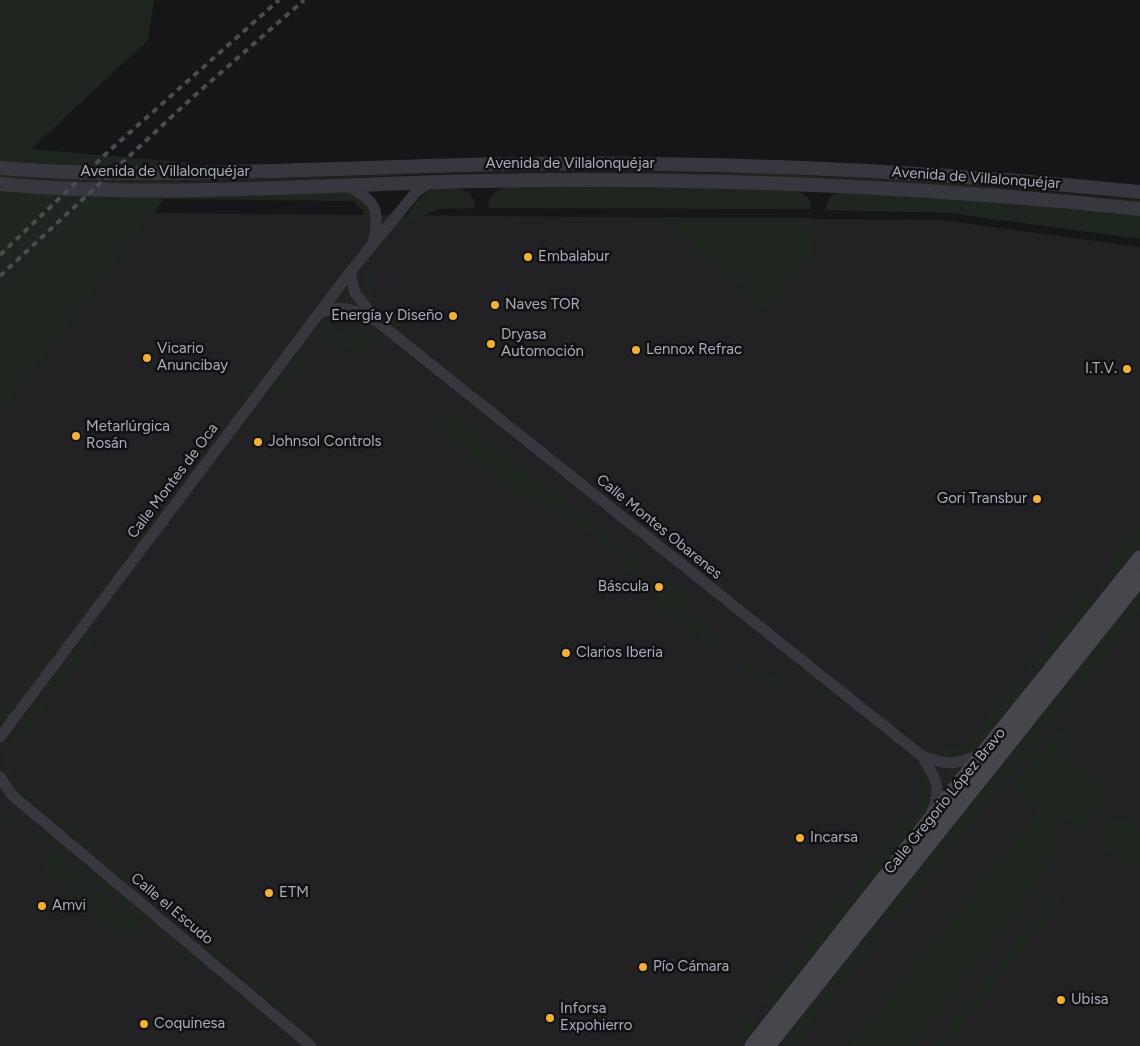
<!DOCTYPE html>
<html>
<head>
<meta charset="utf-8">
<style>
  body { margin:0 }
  canvas { display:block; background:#161618 }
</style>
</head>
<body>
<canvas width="1140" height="1046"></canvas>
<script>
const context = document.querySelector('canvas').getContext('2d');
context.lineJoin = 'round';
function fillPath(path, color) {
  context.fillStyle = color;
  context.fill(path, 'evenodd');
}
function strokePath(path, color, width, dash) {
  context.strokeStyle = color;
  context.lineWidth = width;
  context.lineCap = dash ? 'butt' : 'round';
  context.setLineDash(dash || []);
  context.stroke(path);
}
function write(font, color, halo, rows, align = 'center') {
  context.font = font + ' Figtree,sans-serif';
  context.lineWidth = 5;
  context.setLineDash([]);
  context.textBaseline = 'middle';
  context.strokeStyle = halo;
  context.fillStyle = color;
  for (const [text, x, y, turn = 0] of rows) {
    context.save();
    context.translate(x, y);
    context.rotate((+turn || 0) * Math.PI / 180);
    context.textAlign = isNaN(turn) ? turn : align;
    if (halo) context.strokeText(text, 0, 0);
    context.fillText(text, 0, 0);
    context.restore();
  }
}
fillPath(new Path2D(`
  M153 213 941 220 1140 247V1046H0V416Z`), '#222225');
fillPath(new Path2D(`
  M0 0H154L148 40 31 149 192 163 179 181 477 172H672L774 174 936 182 1140 200V202C921 179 702 171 482 173 380 175 278 182 177 183L166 196 343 192C356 193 371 203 372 218 373 223 370 229 369 234L363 211 354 201 164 199 0 416Z
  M506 187 713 188 792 190C804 193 810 197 811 209L488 208C489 195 494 191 506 187Z
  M458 188 470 193 474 201 475 208 439 209 401 225 379 251H376L422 196 432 189Z
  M843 193 959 199 1140 216V239L949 213 825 210 829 199 834 194Z
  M661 217 809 218 812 249 811 255 768 310 746 302 752 294 665 225Z
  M368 265 375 270 369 278 373 303 409 331 406 336C382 316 351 300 368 265Z
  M343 314 359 319 388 340 385 345 357 322 334 325 319 343 315 337C316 322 330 317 343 314Z
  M356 328 380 348 361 355 358 359 356 357 359 353 351 346 347 350 344 349 338 353 326 344 336 331Z
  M276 352 279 356 234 415 228 414Z
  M298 355 309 357 275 401 271 390Z
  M439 355 491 397 486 400 436 359Z
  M448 409 615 542 616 555 543 498 534 507 433 427Z
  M217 429 219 435 201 459H194Z
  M188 468 190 475 167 505 161 503Z
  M154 513 157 517 113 575 106 576Z
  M1140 524V544L1118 571 1110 576H1099Z
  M634 550 644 557C635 567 629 579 616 572Z
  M670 578 689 593 685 611 727 644 711 649 699 638 702 632 698 629 693 634 655 603 652 600Z
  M1086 591C1090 598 1090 603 1087 611L1037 673 1033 674 1025 668Z
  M1140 592V612L890 926 886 924 883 914Z
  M93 594 96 598 79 621 74 619Z
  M66 629 69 633 0 726V716Z
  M89 632 97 638 56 693 49 684Z
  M738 653C755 667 765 683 786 671L790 673 772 695 767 691 769 688 733 659Z
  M791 663H794L847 706 844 710 789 666Z
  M1017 679 1025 686 1024 690C1011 705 978 754 961 758 952 760 942 757 934 754L935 749 937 751 965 744Z
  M36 700 47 705 10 753 12 778 148 892 142 893 21 793C15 787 8 780 4 772 0 747 23 718 36 700Z
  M1057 728 1073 739 1061 753 1111 791 1091 815 1082 830 1066 819 1057 830 1064 836 1041 866 1049 873 913 1046H848L1037 811 1010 787Z
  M916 761C934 775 935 792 927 811L773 1005C768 1007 763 1006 759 1003L920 801 921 772 913 764Z
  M0 807 13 818 0 833Z
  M1117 819 1129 821 1140 830V865L1136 862 1130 869 1095 842 1112 820Z
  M39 827 151 920 152 924 150 927 36 831Z
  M55 853 142 927 128 943 41 869Z
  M1057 894 1063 897 944 1046H933L1053 895Z
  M166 907 300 1020 294 1022 166 913Z
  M162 932H165L202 964 201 970 158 934Z
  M875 932 880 936 792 1046H780L869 933Z
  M238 994 266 1017 267 1021 265 1024 232 995Z
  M754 1010C763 1022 752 1031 744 1041L736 1042 730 1039Z`), '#1e261f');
strokePath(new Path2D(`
  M346 186C376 199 381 211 373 242
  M350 272 355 293 378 322 922 756C950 766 955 765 981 754
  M319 313C344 304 351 309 374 320
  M0 737 350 272 417 191 431 182
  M922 756C936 779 942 786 932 812
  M0 777 12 795 311 1046`), '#37383d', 11);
strokePath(new Path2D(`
  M0 168C57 173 114 173 172 173 285 172 397 166 510 164 721 161 931 171 1140 192
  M0 184C160 199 321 184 481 181 702 177 921 186 1140 209`), '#37383d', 14);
strokePath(new Path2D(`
  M752 1046 928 822 1140 558
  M768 1046 1140 579`), '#45474d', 15);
strokePath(new Path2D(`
  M0 255 110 150 279 0
  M0 276 193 97 304 0`), '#4a4c52', 4, [6, 5]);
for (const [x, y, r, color] of [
  [528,257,5,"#f2b134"],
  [495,305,5,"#f2b134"],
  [453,316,5,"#f2b134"],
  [491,344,5,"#f2b134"],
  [636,350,5,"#f2b134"],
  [147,358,5,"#f2b134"],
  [1127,369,5,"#f2b134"],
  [76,436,5,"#f2b134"],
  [258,442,5,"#f2b134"],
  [1037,499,5,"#f2b134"],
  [659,587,5,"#f2b134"],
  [566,653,5,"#f2b134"],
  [800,838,5,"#f2b134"],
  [269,893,5,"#f2b134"],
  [42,906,5,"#f2b134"],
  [643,967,5,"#f2b134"],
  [1061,1000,5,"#f2b134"],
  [550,1018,5,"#f2b134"],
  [144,1024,5,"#f2b134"]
]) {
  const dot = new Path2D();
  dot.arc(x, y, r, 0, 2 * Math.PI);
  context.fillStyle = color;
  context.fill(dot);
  strokePath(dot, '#111113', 2);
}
write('15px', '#a8adb8', '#111113', [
  ["Avenida de Villalonquéjar",570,164],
  ["Avenida de Villalonquéjar",165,172],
  ["Avenida de Villalonquéjar",976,178,4],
  ["Calle Montes de Oca",173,481,-53],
  ["Calle Montes Obarenes",659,527,39],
  ["Calle Gregorio López Bravo",945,801,-51],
  ["Calle el Escudo",172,909,40]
]);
write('15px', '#a8adb8', '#111113', [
  ["Embalabur",538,257],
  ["Naves TOR",505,305],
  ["Energía y Diseño",443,316,"right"],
  ["Dryasa",501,335],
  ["Automoción",501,352],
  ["Vicario",157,349],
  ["Anuncibay",157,366],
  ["Lennox Refrac",646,350],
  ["I.T.V.",1117,369,"right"],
  ["Metarlúrgica",86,427],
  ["Rosán",86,444],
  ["Johnsol Controls",268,442],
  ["Gori Transbur",1027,499,"right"],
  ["Báscula",649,587,"right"],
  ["Clarios Iberia",576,653],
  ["Incarsa",810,838],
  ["ETM",279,893],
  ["Amvi",52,906],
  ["Pío Cámara",653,967],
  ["Ubisa",1071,1000],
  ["Inforsa",560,1009],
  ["Expohierro",560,1026],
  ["Coquinesa",154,1024]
], 'left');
</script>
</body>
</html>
